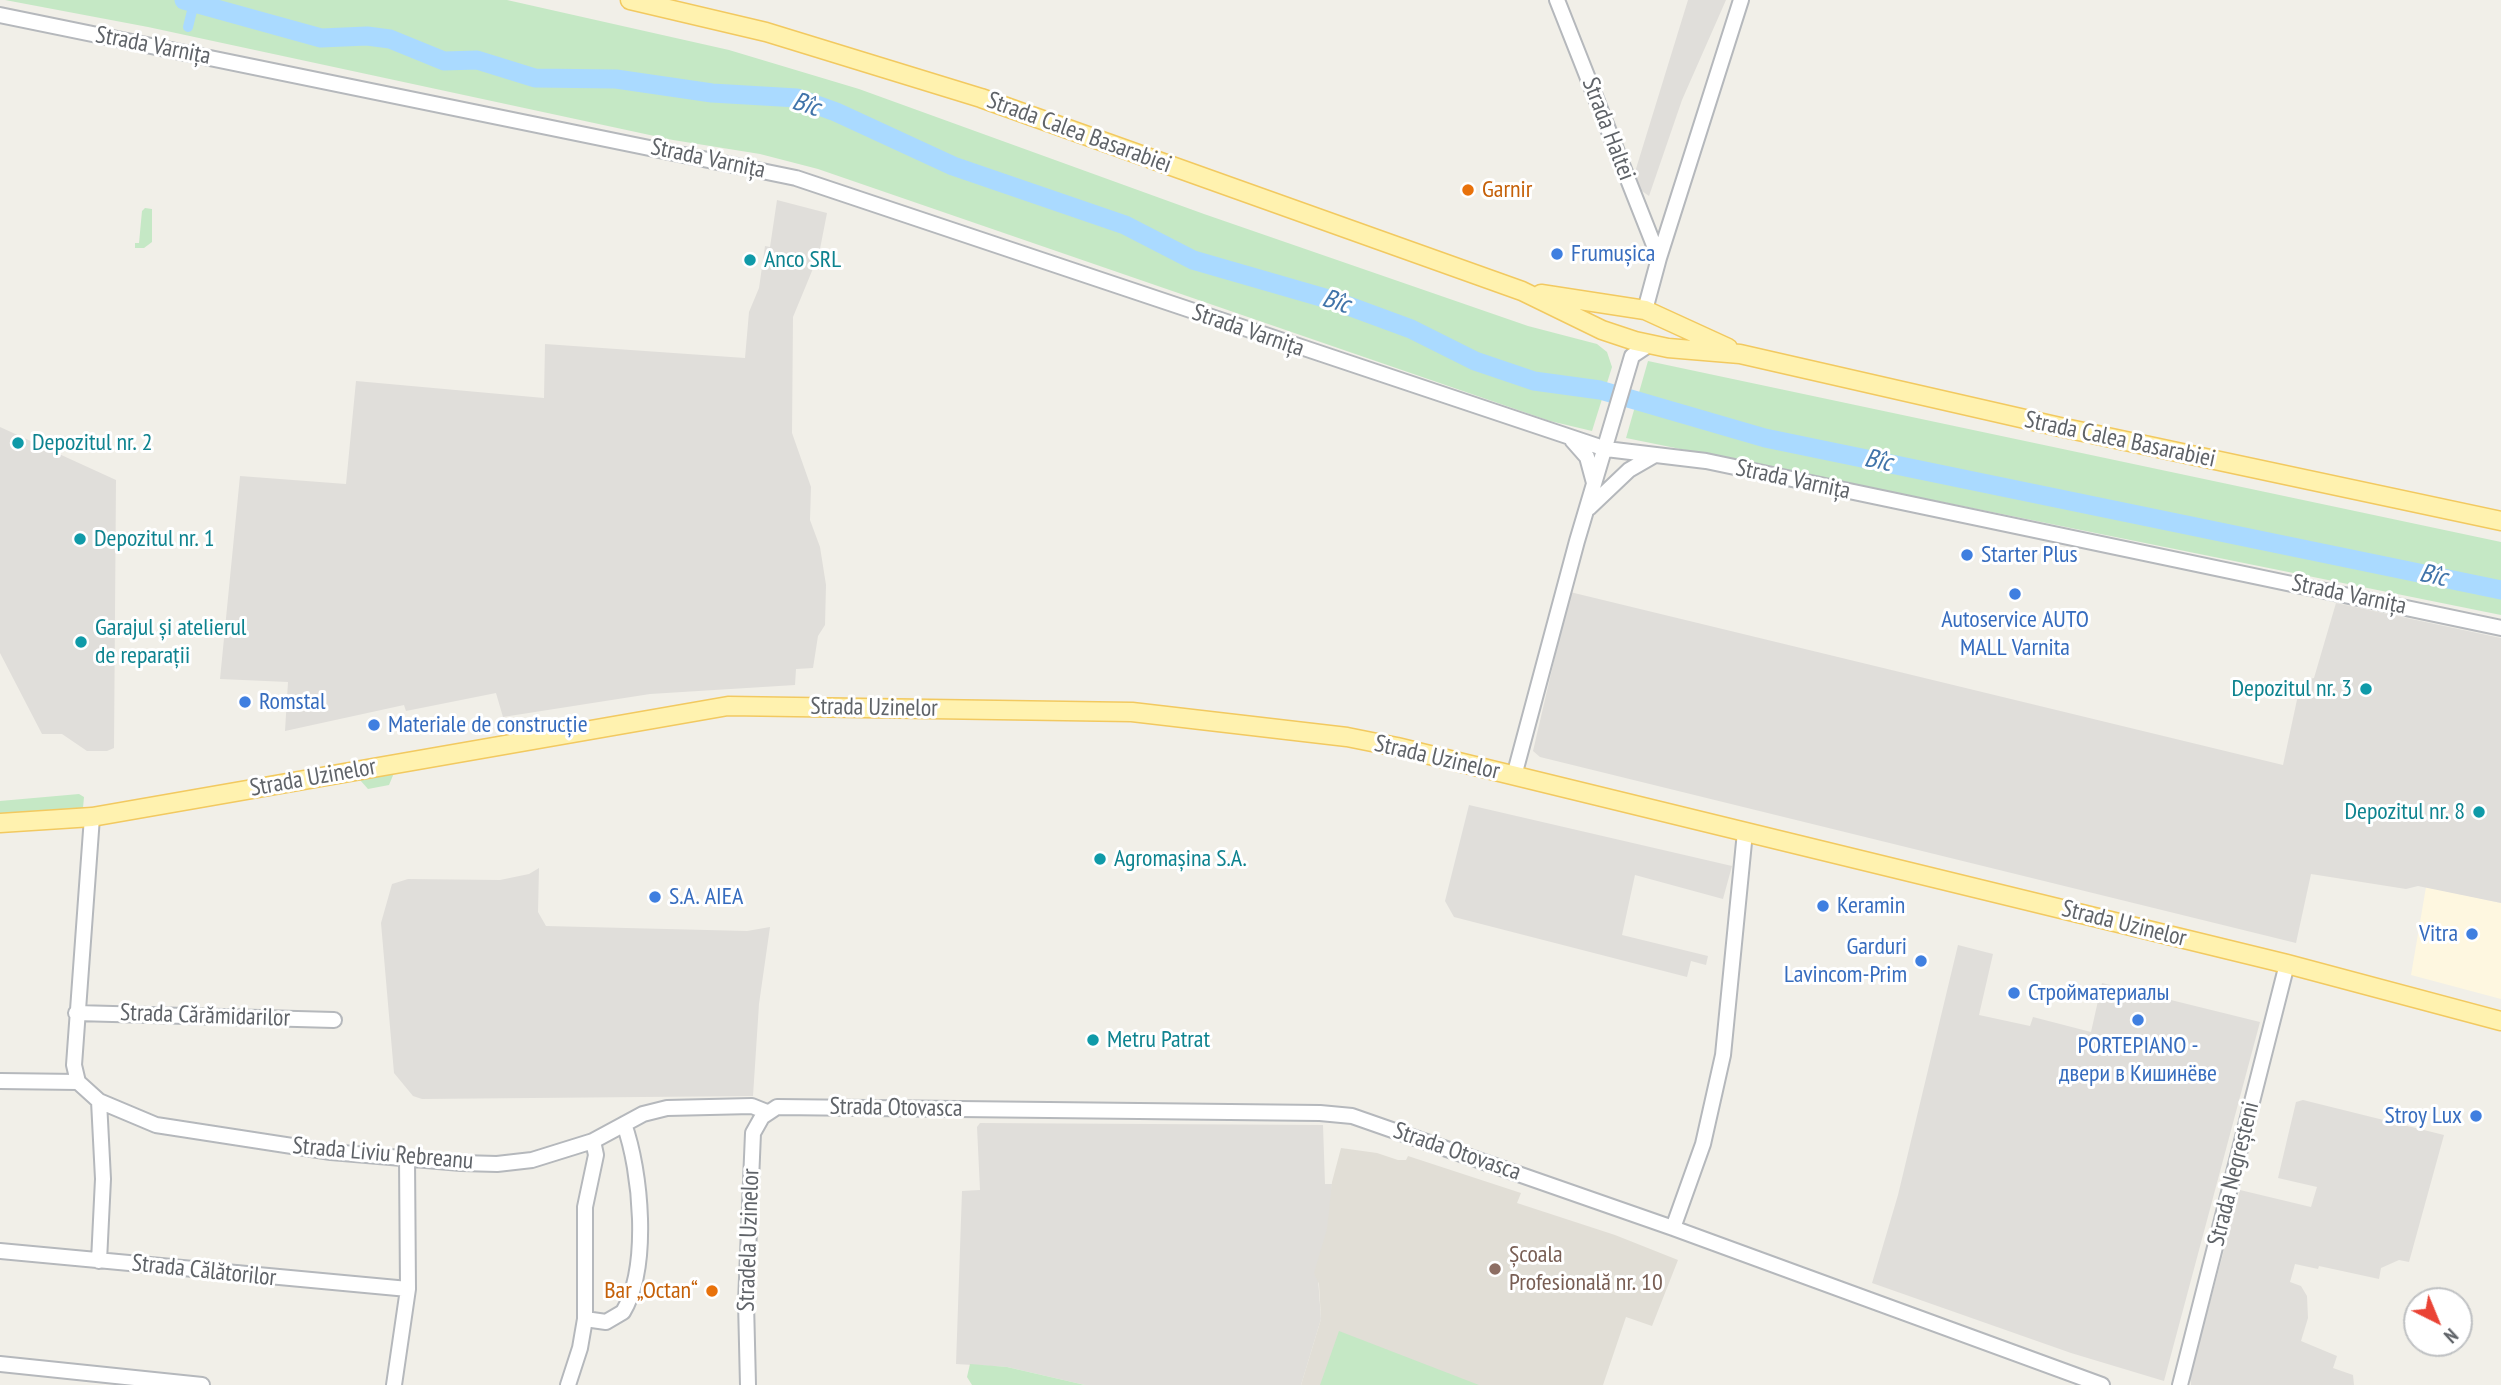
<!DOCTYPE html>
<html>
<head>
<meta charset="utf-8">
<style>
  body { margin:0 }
  #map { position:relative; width:2501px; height:1385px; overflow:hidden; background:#f1efe8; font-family:"PT Sans Narrow",sans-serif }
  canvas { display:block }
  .north { position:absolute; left:2403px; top:1287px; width:70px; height:70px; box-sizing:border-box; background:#fff; border:2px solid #bfc1c3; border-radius:50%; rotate:137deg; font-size:19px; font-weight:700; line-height:28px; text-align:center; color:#5f6368 }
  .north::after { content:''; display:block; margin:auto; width:24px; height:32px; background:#ea4335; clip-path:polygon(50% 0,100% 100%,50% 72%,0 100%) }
</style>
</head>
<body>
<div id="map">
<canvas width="2501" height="1385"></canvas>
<div class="north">N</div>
</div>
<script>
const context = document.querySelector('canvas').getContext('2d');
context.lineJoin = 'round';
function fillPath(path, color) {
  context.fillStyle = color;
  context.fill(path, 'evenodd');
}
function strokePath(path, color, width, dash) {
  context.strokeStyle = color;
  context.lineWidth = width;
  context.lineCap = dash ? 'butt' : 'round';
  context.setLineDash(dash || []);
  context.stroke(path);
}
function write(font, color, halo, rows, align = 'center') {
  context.font = font + ' "PT Sans Narrow",sans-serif';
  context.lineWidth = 6;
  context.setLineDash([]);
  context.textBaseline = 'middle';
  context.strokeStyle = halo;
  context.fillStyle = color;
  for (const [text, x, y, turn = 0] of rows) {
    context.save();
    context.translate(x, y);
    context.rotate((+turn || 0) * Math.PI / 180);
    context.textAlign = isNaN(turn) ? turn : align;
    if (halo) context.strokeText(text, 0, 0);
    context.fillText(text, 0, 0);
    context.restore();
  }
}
fillPath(new Path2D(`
  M2426 887 2501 903V999L2411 975Z`), '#fef7e0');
fillPath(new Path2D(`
  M1688 0H1726L1682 100 1649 196 1639 189 1635 172Z
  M777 200 827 213 819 254 793 317 792 433 811 487 810 520 820 547 826 585 825 625 818 636 813 668 796 669 795 685 650 694 503 717 496 693 406 711 404 705 285 731 288 682 220 679 240 476 346 484 356 381 544 398 545 344 745 358 749 312 759 288 765 246 770 247Z
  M0 427 116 480 114 748 107 751H87L62 734H42L0 653Z
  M1570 592 2283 765 2301 681 2314 678 2336 603 2501 638V903L2418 886 2406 889 2311 874 2296 943 1540 757 1533 751Z
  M1469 805 1732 866 1723 899 1635 875 1622 935 1708 956 1706 965 1691 961 1687 977 1454 917 1445 901Z
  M539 868 538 912 546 926 747 931 770 927 759 1004 753 1096 422 1099 413 1096 394 1073 381 923 392 884 408 879 500 880 529 874Z
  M1958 945 1993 954 1979 1015 2030 1026 2033 1017 2091 1032 2102 983 2260 1022 2164 1381 2071 1353 1872 1283 1898 1195Z
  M2303 1100 2444 1135 2409 1262 2399 1260 2381 1268 2379 1279 2319 1266 2318 1269 2295 1264 2290 1282 2301 1286 2307 1296 2308 1318 2301 1341 2337 1356 2333 1368 2353 1375 2354 1385H2191L2190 1377 2240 1190 2311 1207 2317 1187 2278 1178 2296 1102Z
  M980 1123 1323 1125 1325 1184H1332L1331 1213 1318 1278 1321 1319 1301 1385H1085L1007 1367 956 1364 962 1191 980 1190 977 1127Z`), '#e0deda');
fillPath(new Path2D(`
  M1341 1148 1377 1153 1398 1160H1406L1408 1156 1521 1193 1517 1203 1615 1235 1678 1260 1652 1326 1626 1317 1603 1385H1301L1321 1319 1319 1284 1314 1273 1327 1229 1332 1182Z`), '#e1ded6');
fillPath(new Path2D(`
  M5 0H507L729 50 859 89 1204 214 1528 326 1597 344 1607 352 1612 367 1592 431 1550 421 818 169 760 154 673 140 148 27Z
  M145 208 152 209V242L144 248H135V243H139L142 211Z
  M1648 361 2501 542V615L1626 438Z
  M394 773 389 785 368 789 360 780Z
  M79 794 84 797 83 808 0 814V801Z
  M1339 1331 1479 1385H1320Z
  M970 1364 1007 1367 1085 1385H972L967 1377Z`), '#c5e8c5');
strokePath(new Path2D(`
  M188 27 194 3`), '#aadaff', 10);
strokePath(new Path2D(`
  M184 0 321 38 367 36 390 39 444 61 477 60 535 78 616 79 712 93 797 98 836 112 953 166 1125 225 1193 260 1335 301 1411 329 1475 361 1534 381 1600 390 1765 438 2501 590`), '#aadaff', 19);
const minor = new Path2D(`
  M1557 0 1659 258
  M0 15 796 178 1606 449 1706 461 2501 628
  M1645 310 1659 258 1741 0
  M1572 440 1587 457 1594 483
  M1589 508 1629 470 1655 455
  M1514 776 1577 541 1632 356 1650 344
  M92 817 74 1065 78 1082 99 1101 156 1125 331 1152 461 1163 497 1164 532 1160 593 1141 643 1114 667 1108 752 1106 767 1112
  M76 1013 334 1020
  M0 1081 78 1082
  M99 1101 103 1179 99 1261
  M1673 1228 1703 1144 1723 1055 1745 832
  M0 1251 408 1289
  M585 1319 606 1322 623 1312C650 1267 641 1171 624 1124
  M0 1364 202 1385
  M394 1385 408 1289 407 1159
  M568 1385 580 1348 585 1319V1207L596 1155 593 1141
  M748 1385 746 1302 753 1133 762 1117 777 1107 1320 1113 1352 1116 1673 1228 2102 1385
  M2180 1385 2287 964`);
const major = new Path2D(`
  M630 0 766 32 981 98 1522 291 1602 330 1635 341 1668 348 1740 354 2060 427 2501 521
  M1541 294 1645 310 1728 348
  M0 823 92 817 728 706 1132 712 1347 737 1397 747 2287 964 2501 1021`);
strokePath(minor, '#b5b8bc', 18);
strokePath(major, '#f2c960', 21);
strokePath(minor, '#fff', 14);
strokePath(major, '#fff2af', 18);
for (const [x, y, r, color] of [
  [1468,190,7,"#e8710a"],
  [1557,254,7,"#3f7fe0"],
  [750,260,7,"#0f9aa8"],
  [18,443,7,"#0f9aa8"],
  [80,539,7,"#0f9aa8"],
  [1967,555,7,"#3f7fe0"],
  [2015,594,7,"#3f7fe0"],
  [81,642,7,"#0f9aa8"],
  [2366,689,7,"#0f9aa8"],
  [245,702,7,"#3f7fe0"],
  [374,725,7,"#3f7fe0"],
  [2479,812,7,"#0f9aa8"],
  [1100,859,7,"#0f9aa8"],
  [655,897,7,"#3f7fe0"],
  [1823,906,7,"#3f7fe0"],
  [2472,934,7,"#3f7fe0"],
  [1921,961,7,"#3f7fe0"],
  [2014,993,7,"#3f7fe0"],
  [2138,1020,7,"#3f7fe0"],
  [1093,1040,7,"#0f9aa8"],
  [2476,1116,7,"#3f7fe0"],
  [1495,1269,7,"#8d6e63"],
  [712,1291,7,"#e8710a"]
]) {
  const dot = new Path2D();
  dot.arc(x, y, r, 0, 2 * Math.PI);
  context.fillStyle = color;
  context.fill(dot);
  strokePath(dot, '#fff', 2.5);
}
write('24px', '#5f6368', '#fff', [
  ["Strada Varnița",153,46,11],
  ["Strada Haltei",1608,129,69],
  ["Strada Calea Basarabiei",1079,133,20],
  ["Strada Varnița",708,159,12],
  ["Strada Varnița",1248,331,19],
  ["Strada Calea Basarabiei",2120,440,12],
  ["Strada Varnița",1793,480,12],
  ["Strada Varnița",2349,595,12],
  ["Strada Uzinelor",874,708,1],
  ["Strada Uzinelor",1437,758,13],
  ["Strada Uzinelor",313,778,-10],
  ["Strada Uzinelor",2124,924,14],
  ["Strada Cărămidarilor",205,1016,2],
  ["Strada Otovasca",896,1108,1],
  ["Strada Otovasca",1457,1152,19],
  ["Strada Liviu Rebreanu",383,1154,5],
  ["Strada Negreșteni",2234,1174,-76],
  ["Stradela Uzinelor",749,1240,-88],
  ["Strada Călătorilor",204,1271,6]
]);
write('24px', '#c56008', '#fff', [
  ["Garnir",1482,190],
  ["Bar „Octan“",698,1291,"right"]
], 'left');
write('24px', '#366cbe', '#fff', [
  ["Frumușica",1571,254],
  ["Starter Plus",1981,555],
  ["Autoservice AUTO",2015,620,"center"],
  ["MALL Varnita",2015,648,"center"],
  ["Romstal",259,702],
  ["Materiale de construcție",388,725],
  ["S.A. AIEA",669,897],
  ["Keramin",1837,906],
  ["Vitra",2458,934,"right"],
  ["Garduri",1907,947,"right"],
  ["Lavincom-Prim",1907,975,"right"],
  ["Стройматериалы",2028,993],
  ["PORTEPIANO -",2138,1046,"center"],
  ["двери в Кишинёве",2138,1074,"center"],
  ["Stroy Lux",2462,1116,"right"]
], 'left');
write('24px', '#0d838f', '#fff', [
  ["Anco SRL",764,260],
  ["Depozitul nr. 2",32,443],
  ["Depozitul nr. 1",94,539],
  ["Garajul și atelierul",95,628],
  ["de reparații",95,656],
  ["Depozitul nr. 3",2352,689,"right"],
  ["Depozitul nr. 8",2465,812,"right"],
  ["Agromașina S.A.",1114,859],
  ["Metru Patrat",1107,1040]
], 'left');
write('24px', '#785e54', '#fff', [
  ["Școala",1509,1255],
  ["Profesională nr. 10",1509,1283]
], 'left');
write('italic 26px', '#4174aa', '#fff', [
  ["Bîc",806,105,18],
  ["Bîc",1336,302,18],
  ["Bîc",1878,461,12],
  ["Bîc",2433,576,12]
]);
</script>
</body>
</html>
